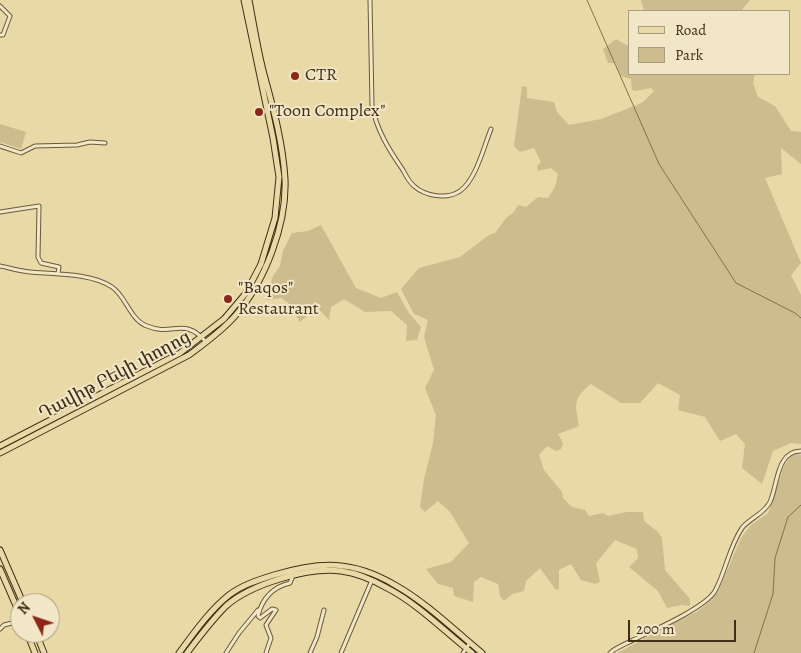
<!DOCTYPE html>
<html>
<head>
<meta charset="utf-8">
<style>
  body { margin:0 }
  #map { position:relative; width:801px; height:653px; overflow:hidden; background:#e9d9a6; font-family:Alegreya,serif }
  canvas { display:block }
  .legend { position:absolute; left:628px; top:10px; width:162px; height:65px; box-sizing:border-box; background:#f1e6c5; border:1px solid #aa9c80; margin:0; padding:6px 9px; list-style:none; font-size:15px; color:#3f2e18 }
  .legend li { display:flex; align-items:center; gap:10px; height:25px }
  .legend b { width:25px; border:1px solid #aa9c80 }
  .north { position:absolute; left:10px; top:593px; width:50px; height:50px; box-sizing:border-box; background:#f1e6c5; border:1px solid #aa9c80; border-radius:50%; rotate:311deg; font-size:14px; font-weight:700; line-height:20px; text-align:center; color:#3f2e18 }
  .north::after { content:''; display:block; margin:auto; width:18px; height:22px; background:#8f2418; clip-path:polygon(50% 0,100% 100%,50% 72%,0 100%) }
  .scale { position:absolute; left:628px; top:620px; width:108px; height:22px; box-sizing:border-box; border:2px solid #3f2e18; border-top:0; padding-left:6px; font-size:15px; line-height:18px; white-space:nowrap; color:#3f2e18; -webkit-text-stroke:4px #f1e6c5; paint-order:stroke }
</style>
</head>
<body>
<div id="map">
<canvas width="801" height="653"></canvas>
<ul class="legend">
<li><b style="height:6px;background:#e9d9a6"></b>Road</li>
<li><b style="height:14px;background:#ccbc8e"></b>Park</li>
</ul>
<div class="north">N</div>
<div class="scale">200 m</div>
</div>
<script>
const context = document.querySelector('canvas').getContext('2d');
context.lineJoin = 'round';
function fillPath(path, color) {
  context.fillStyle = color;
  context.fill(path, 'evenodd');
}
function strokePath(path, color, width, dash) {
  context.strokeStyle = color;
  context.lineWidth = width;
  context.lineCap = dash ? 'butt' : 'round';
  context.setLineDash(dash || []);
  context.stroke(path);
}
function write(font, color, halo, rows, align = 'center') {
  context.font = font + ' Alegreya,"Noto Serif Armenian",serif';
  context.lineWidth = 4;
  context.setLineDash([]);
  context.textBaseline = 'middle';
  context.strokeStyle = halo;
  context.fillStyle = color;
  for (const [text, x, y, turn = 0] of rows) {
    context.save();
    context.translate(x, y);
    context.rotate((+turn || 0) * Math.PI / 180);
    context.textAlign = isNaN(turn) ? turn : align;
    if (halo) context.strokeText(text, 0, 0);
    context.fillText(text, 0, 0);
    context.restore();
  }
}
fillPath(new Path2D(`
  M641 0H750L741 11H644Z
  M616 39 630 47V74H755L753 83 758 97 775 106 791 131 801 132V164L781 148 782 174 765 178 801 263 791 275 801 295V444L791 443 773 451 762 484 742 468 745 444 736 434 720 441 705 417 678 410 680 395 658 383 640 403H621L591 384C573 398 575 404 579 426L558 434 563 443 561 449 556 451 547 446 539 455 544 470 562 492 563 498 572 507 585 510 589 516 603 513 608 516 627 512H643L644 521 658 532 662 538 665 570 690 599V606L682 605 667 608 658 591 629 567 638 558 637 549 615 540 596 563 600 582 595 584 581 580 571 564 559 570V589L556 590 540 568 526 581 524 591 512 594 504 601 500 596 498 584 481 577 474 582 473 602 454 596 453 588 438 584 426 569 451 562 469 543 450 512 438 501 425 512 420 507 424 479 433 443 436 415 425 388 434 370 424 337 428 320 414 314 401 289 419 268 460 257 489 235 495 233 506 218 514 212 518 205 526 207 538 197 548 198 555 187 558 174 551 168 538 171 537 166 541 162 534 148 520 152 514 146 522 86 527 87V98L554 102 557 112 569 125 601 119 642 103 654 91 651 88 636 91 632 90 631 79 621 76 615 63H608L603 49Z
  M0 124 26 132 21 149 0 142Z
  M321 225 356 288 381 298 397 292 409 313 421 327 417 340 406 341 407 325 391 311 365 312 344 299 331 307 329 320 317 307 300 322 291 305 281 298 266 300 273 276 280 266 283 251 292 233 308 231Z
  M793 453 801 455V653H617L698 611 709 602 718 592 741 538 751 525 768 513 784 466Z`), '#ccbc8e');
strokePath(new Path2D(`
  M587 0 659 164 736 283 795 313 801 318
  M754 653 773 594 775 558 788 517 801 505`), '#827250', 1);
const minor = new Path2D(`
  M370 0 372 105C376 129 389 150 403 170 406 176 409 182 414 186 425 196 447 200 460 191 476 180 484 146 491 129
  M0 6 10 16 3 35H0
  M0 146 21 153 35 146 77 145 90 142 105 143
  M0 212 39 206 38 257 41 263 59 267 58 274
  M0 266C10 268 20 271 30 272 54 274 92 273 112 287 126 296 130 320 147 326 173 337 184 316 206 342
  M0 629 4 625 20 621
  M226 653 239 633 258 610
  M266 653 271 638 266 625 276 610 272 609 260 618 258 616C262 599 273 587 290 583L293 576
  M310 653 317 637 324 610
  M341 653 372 580
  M463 653 470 643
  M610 653C616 647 626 644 633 640 652 631 705 608 715 591 726 571 729 547 742 528 750 518 764 514 770 502 778 485 776 451 801 451`);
const primary = new Path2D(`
  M0 446 180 353 224 319 246 293 261 264 275 218 279 177 273 138 244 0
  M0 453 189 355C205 343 222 331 235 316 265 282 287 224 285 179 283 144 274 111 265 78 258 53 254 26 249 0
  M0 550 23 603
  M0 569 20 615
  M27 633 35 653
  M36 633 44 653
  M179 653C194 633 209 611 229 595 242 585 258 580 274 575 320 561 353 560 395 585 427 603 454 630 482 653
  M187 653C199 637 212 620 226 606 251 584 308 567 341 571 357 573 373 580 387 588 418 604 444 631 472 653`);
strokePath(minor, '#6a593c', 5);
strokePath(primary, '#3f2e18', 7);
strokePath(minor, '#f1e6c5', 3);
strokePath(primary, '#e9d9a6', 5);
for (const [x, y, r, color] of [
  [295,76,5,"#8f2418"],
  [259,112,5,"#8f2418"],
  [228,299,5,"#8f2418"]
]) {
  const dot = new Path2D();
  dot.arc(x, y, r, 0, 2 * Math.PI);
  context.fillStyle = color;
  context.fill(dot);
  strokePath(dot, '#f1e6c5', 2);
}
write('18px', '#3f2e18', '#f1e6c5', [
  ["CTR",305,76],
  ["\"Toon Complex\"",269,112],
  ["\"Baqos\"",238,289],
  ["Restaurant",238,310]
], 'left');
write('18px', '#3f2e18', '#f1e6c5', [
  ["Դավիթ Բեկի փողոց",115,376,-28]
]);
</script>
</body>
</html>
